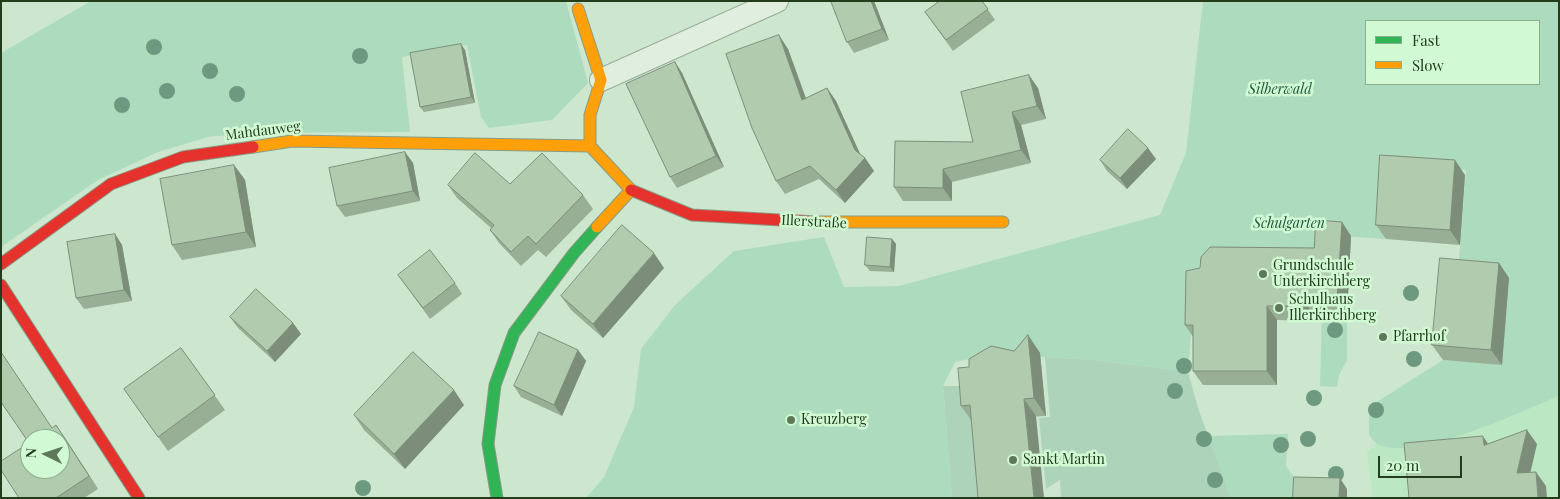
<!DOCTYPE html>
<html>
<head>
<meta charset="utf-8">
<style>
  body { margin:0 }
  #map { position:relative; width:1560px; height:499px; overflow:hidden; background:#cce7ce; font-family:"Playfair Display",serif }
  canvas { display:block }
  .frame { position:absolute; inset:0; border:2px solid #223c1c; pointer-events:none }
  .legend { position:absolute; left:1365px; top:20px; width:175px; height:65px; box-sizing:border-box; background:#d1f9d3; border:1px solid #8bad8a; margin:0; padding:6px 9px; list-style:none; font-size:15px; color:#223c1c }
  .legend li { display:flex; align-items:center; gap:10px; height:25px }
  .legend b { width:25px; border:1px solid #8bad8a }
  .north { position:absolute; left:20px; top:429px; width:50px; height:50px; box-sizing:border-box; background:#d1f9d3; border:1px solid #8bad8a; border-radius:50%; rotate:274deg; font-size:14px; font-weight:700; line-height:20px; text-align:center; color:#223c1c }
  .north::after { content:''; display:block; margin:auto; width:18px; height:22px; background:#5e785a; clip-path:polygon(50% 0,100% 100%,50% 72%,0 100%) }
  .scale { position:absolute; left:1378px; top:456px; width:84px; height:22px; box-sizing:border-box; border:2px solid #223c1c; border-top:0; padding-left:6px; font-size:15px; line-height:18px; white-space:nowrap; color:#223c1c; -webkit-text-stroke:4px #d1f9d3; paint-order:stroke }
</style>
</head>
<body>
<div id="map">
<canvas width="1560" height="499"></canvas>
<div class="frame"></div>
<ul class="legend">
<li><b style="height:6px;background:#30b455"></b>Fast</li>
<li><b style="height:6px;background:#ff9f0a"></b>Slow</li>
</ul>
<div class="north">N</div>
<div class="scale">20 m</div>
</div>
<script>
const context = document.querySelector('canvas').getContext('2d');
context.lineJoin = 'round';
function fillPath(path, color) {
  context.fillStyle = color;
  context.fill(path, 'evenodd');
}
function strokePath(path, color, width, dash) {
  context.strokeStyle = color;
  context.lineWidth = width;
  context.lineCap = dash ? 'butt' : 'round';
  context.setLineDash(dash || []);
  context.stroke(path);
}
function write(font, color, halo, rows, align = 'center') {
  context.font = font + ' "Playfair Display",serif';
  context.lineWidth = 5;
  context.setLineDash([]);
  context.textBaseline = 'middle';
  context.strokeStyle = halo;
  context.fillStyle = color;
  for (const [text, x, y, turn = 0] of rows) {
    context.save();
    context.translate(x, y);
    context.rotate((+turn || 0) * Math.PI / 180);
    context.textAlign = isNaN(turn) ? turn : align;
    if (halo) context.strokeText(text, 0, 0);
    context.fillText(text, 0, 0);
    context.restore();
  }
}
fillPath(new Path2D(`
  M1559 396V498H1373L1367 452 1377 443 1396 448 1476 430Z`), '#bbe8c2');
fillPath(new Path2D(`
  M91 1H566L588 83 552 120 489 128 481 117 467 45 402 57 410 132 249 133 208 137 158 152 98 180 1 247V53Z
  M1203 1H1559V396C1524 410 1410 465 1376 443 1373 441 1371 437 1369 434V407L1443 360 1502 364 1509 278 1458 273 1466 170 1392 165 1386 239 1327 235 1324 263 1195 284 1188 372 1093 360 994 354 955 362 943 386 952 498H586L604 477 634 407 641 349 675 305 734 251 824 237 844 287 899 286 1160 215 1186 153ZM1366 21H1539V84H1366Z
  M1322 313 1347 315V360L1339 375 1337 387 1320 386Z
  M1288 434 1286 466 1301 487V498H1231L1208 436Z`), '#addbbe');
fillPath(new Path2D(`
  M1045 357 1093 360 1188 372 1199 411 1231 498H1061L1060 480 1046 489 1039 418 1050 417Z
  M943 386H970L981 498H952Z`), '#add4ba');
const street = new Path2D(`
  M601 80 777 1`);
const fast = new Path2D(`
  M497 498 488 444 495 385 514 333 574 253 597 227`);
const slow = new Path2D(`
  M578 9 601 80 590 115V146L631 190 597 227
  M253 147 292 141 590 146
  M816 222H1003`);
const jam = new Path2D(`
  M631 190 692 215 816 222
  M1 264 111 184 183 157 253 147
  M1 285 139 498`);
strokePath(street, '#97ac96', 24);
strokePath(fast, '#879c86', 13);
strokePath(slow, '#879c86', 13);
strokePath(jam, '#879c86', 13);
strokePath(street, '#dfeedf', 22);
strokePath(fast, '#30b455', 11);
strokePath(slow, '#ff9f0a', 11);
strokePath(jam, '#e5322d', 11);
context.fillStyle = '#6e9981';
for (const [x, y] of [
  [154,47],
  [360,56],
  [210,71],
  [167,91],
  [237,94],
  [122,105],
  [1411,293],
  [1335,330],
  [1414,359],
  [1184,366],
  [1175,391],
  [1314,398],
  [1376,410],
  [1204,439],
  [1308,439],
  [1281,445],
  [1336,474],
  [1215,480],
  [363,488]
]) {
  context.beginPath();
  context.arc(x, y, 8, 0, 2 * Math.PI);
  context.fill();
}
fillPath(new Path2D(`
  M831 1H874L889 40 854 53 847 42Z
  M982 1 995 20 953 51 925 12Z
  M788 49 806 98 827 88 836 101 860 155 865 158 874 171 845 203 819 179 785 194 776 181Z
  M465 50 475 103 424 112 420 107Z
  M675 62 682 73 724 167 677 188 670 177Z
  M1038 88 1046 119 1021 125 1031 163 952 182V201H903L894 187 973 142Z
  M405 152 413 163 420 201 345 217 337 206Z
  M1156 159 1127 189 1107 171 1100 160Z
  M234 165 245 180 256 247 182 260 172 245Z
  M1465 175 1460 245 1386 239 1376 225Z
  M510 184 583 195 593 209 546 257 538 250 521 266 499 243 490 230 491 228 457 198 448 185Z
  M1342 222 1351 236 1347 315 1312 313V321L1277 320V385H1203L1193 371V337L1185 325 1200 268 1314 248Z
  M115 234 122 245 132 301 84 309 76 298Z
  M892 239 896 244 894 272 870 271 865 265Z
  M1499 263 1509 278 1502 365 1443 360 1432 345Z
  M664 268 603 338 571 310 561 296Z
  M398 275 455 283 462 294 430 319Z
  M230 317 293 323 301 334 275 362 238 328Z
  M1028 335 1040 353 1046 416 971 420 961 406 969 367 1014 351Z
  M181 348 225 410 168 451 124 389Z
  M578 350 586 361 562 416 521 397 514 386Z
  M464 405 405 469 364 430 354 415Z
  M52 428 65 438 98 489 84 498H19L29 443Z`), '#98af96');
fillPath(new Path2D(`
  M871 1H874L889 40 882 29Z
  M779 35 788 49 811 113 802 100Z
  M461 44 465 50 475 103 471 97Z
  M675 62 682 73 724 167 716 156Z
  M1029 75 1038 88 1046 119 1037 106Z
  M827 88 836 101 863 160 865 158 874 171 845 203 836 190 855 150Z
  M1012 112 1021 125 1031 163 1021 150Z
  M1148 148 1156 159 1127 189 1120 178Z
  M405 152 413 163 420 201 413 191Z
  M1455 160 1465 175 1460 245 1450 230Z
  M234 165 245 180 256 247 246 232Z
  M943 169 952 182V201L943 188Z
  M1342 222 1351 236 1347 315 1337 300Z
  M115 234 122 245 132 301 124 290Z
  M892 239 896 244 894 272 890 267Z
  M654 253 664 268 603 338 593 324Z
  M1499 263 1509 278 1502 365 1491 350Z
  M1303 298 1312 313V321L1302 306Z
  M1267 306 1277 320V385L1267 371Z
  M293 323 301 334 275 362 267 351Z
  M1028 335 1040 353 1046 416 1034 398Z
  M578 350 586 361 562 416 554 405Z
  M454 390 464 405 405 469 394 454Z
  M1024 399 1036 416 1044 498H1034Z
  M56 425 65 438 98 489 89 476Z
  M1527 430 1537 444 1527 487 1517 473Z
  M1483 436 1492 450 1484 445Z
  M1536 472 1546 486 1547 498H1538Z
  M1340 478 1347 489V498H1339Z`), '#7c8e7a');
const building = new Path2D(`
  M831 1H871L882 29 847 42Z
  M940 1H982L988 9 946 40 925 12Z
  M779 35 802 100 827 88 855 150 865 158 836 190 810 166 776 181 752 128 726 54Z
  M461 44 471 97 420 107 410 53Z
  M675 62 716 156 670 177 626 84Z
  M1029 75 1037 106 1012 112 1021 150 943 169V188L894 187 895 141 973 142 961 92Z
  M1128 129 1148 148 1120 178 1100 160Z
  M405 152 413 191 337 206 329 168Z
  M475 153 510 184 542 153 583 195 536 244 528 236 511 252 490 230 494 225 448 185Z
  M1380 155 1455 160 1450 230 1376 225Z
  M234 165 246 232 172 245 160 179Z
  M1316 220 1342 222 1337 300 1303 298 1302 306H1267V371H1193V325H1185L1186 271 1200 268 1201 257 1210 247 1314 248Z
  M622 225 654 253 593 324 561 296Z
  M115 234 124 290 76 298 67 242Z
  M867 237 892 239 890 267 865 265Z
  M430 250 455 283 423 308 398 275Z
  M1440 258 1499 263 1491 350 1432 345Z
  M256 289 293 323 267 351 230 317Z
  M539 332 578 350 554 405 514 386Z
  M1028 335 1034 398 1024 399 1034 498H978L970 405 961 406 958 368 969 367V359L991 346 1014 351Z
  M181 348 215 395 158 437 124 389Z
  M1 352 52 428 56 425 89 476 56 498H19L1 470V461L29 443 1 402ZM30 439H60V469H30Z
  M413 352 454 390 394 454 354 415Z
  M1527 430 1517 473 1536 472 1538 498H1409L1404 443 1483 436 1484 445Z
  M1294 477 1340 478 1339 498H1293Z`);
fillPath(building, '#b1cbae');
strokePath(building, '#7c8e7a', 1);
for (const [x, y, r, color] of [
  [1263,274,5,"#5e785a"],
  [1279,308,5,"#5e785a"],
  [1383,337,5,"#5e785a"],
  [791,420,5,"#5e785a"],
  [1013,460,5,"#5e785a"]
]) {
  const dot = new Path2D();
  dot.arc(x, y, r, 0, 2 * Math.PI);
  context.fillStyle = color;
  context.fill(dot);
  strokePath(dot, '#d1f9d3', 2);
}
write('italic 14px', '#215a42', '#d1f9d3', [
  ["Silberwald",1280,90],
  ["Schulgarten",1289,224]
]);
write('14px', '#223c1c', '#d1f9d3', [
  ["Mahdauweg",263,131,-7],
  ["Illerstraße",814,222,3]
]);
write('14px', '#223c1c', '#d1f9d3', [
  ["Grundschule",1273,266],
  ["Unterkirchberg",1273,282],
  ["Schulhaus",1289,300],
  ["Illerkirchberg",1289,316],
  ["Pfarrhof",1393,337],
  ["Kreuzberg",801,420],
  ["Sankt Martin",1023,460]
], 'left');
</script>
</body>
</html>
